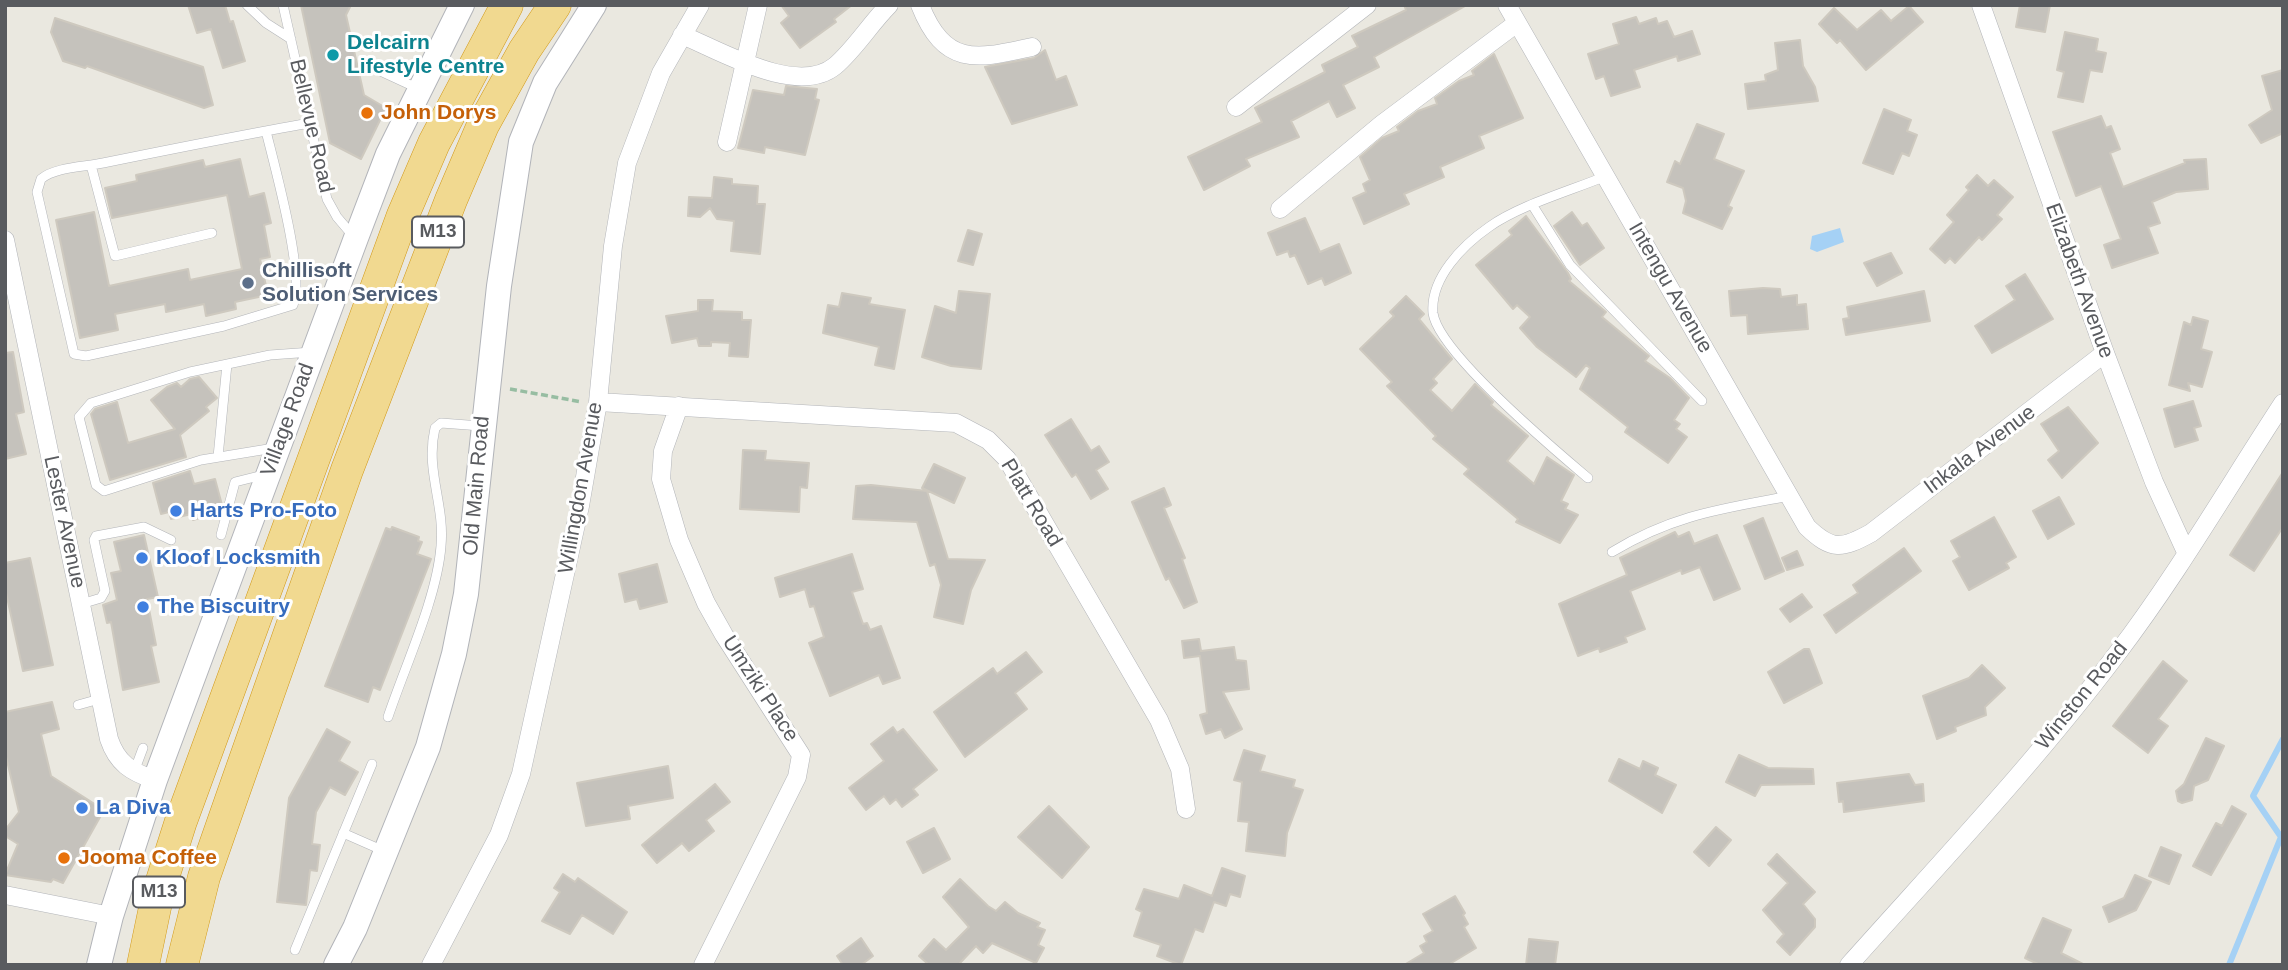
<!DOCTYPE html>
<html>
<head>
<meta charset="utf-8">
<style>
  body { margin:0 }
  #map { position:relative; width:2288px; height:970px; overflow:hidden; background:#eae8e0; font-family:Arial,sans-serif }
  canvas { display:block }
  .frame { position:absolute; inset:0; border:7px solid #595b5f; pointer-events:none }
</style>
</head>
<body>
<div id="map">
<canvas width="2288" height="970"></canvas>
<div class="frame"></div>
</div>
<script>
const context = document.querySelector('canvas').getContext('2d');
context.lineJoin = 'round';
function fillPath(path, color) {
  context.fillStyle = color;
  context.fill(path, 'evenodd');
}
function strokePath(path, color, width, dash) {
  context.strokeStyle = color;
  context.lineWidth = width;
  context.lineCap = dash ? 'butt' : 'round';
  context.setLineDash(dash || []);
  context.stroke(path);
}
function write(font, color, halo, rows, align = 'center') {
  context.font = font + ' Arial,sans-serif';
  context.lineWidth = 6;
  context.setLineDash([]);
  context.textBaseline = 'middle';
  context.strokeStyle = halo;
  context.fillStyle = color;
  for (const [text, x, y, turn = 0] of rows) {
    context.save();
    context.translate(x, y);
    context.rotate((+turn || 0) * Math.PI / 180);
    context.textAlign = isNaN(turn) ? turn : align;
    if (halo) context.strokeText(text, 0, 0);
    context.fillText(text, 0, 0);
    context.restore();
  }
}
fillPath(new Path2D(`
  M1840 228 1844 242 1817 252 1810 249 1812 236Z`), '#a5d1f5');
strokePath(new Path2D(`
  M2229 965 2281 837 2253 796 2283 739`), '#a5d1f5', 6);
const building = new Path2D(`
  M188 5H225L230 22 233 21 245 61 223 68 211 29 197 33Z
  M301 5H351L346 15 364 95 386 108 361 159 330 143Z
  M781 5H852L834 19 836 22 800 48 781 23 789 16Z
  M1404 5H1467L1374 57 1379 67 1343 85 1355 108 1337 117 1329 101 1291 121 1299 137 1246 159 1250 166 1204 190 1188 157 1262 122 1255 108 1325 72 1322 65 1358 47 1352 36 1406 10Z
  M2020 5H2050L2045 32 2016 27Z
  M1909 6 1923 22 1866 70 1840 40 1837 43 1819 24 1834 8 1857 30 1881 10 1891 21Z
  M1636 17 1639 24 1656 18 1658 24 1667 21 1674 37 1692 31 1700 54 1678 61 1677 56 1634 70 1640 87 1611 96 1604 76 1596 79 1588 54 1619 44 1613 24Z
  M55 18 203 67 213 105 204 108 87 66 85 68 63 61 51 32Z
  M2065 32 2098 39 2096 51 2106 53 2102 72 2090 70 2083 102 2058 97 2064 72 2057 70Z
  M1800 40 1803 66 1815 87 1818 101 1748 109 1745 84 1766 81 1765 75 1778 70 1775 43Z
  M1045 50 1056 80 1066 76 1077 105 1012 124 985 67 1034 58Z
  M1494 54 1523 118 1479 136 1484 148 1440 167 1444 177 1404 194 1409 204 1364 224 1353 198 1366 192 1363 184 1370 180 1360 157 1382 138 1399 131 1397 127 1418 111 1437 104 1435 98 1459 81 1474 75 1472 71Z
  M2283 70V133L2261 143 2249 125 2272 110 2262 76Z
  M786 86 817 89 815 99 819 100 805 155 765 147 764 153 738 148 753 90 784 95Z
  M1884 109 1911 120 1907 131 1917 135 1909 156 1902 153 1893 174 1863 163Z
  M2101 116 2106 128 2111 126 2120 149 2110 153 2123 187 2185 163 2184 160 2206 159 2208 189 2176 192 2152 202 2160 223 2148 227 2158 253 2112 268 2104 245 2121 239 2101 186 2076 196 2053 132Z
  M1697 124 1724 134 1714 159 1744 171 1728 206 1732 208 1722 229 1683 213 1686 201 1683 188 1667 182 1675 161 1680 164Z
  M240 159 249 197 264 193 271 223 264 225 270 257 260 259 268 295 235 302 236 309 206 316 204 304 166 312 165 304 115 314 118 330 80 338 56 220 94 212 109 286 188 269 190 280 242 269 227 195 112 218 105 188 137 181 136 175 203 160 205 167Z
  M1977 175 1988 186 1994 180 2013 197 1997 215 2002 219 1982 240 1979 237 1955 263 1950 258 1945 263 1930 249 1954 222 1947 215 1969 190 1966 187Z
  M714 177 732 179V184L758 186 757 204H765L760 254 731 251 734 221 717 219 710 208 700 217 688 216 689 197 712 198Z
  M1572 212 1582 226 1587 223 1604 248 1580 265 1554 226Z
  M1526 216 1568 273 1571 279 1569 281 1606 312 1602 317 1649 356 1645 361 1670 378 1689 398 1674 420 1680 424 1676 429 1687 437 1668 463 1625 432 1628 427 1580 389 1590 368 1586 365 1576 377 1537 347 1520 328 1530 317 1517 305 1513 309 1476 265 1512 235 1509 231Z
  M1305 218 1320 252 1339 244 1351 273 1325 285 1322 278 1308 284 1295 255 1290 257 1288 251 1277 255 1268 233Z
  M968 230 982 234 973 265 958 261Z
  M1891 253 1902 273 1877 286 1864 263Z
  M2025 274 2053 319 1992 353 1975 326 2015 300 2006 286Z
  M1763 288 1780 289 1781 297 1797 295V305L1806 304 1808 329 1748 334 1747 315 1731 316 1729 291Z
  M959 291 990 294 981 369 951 366 922 357 935 306 956 313Z
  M1924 291 1930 321 1846 335 1843 319 1849 318 1847 307Z
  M842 293 871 298 869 304 905 310 894 369 875 365 879 347 823 333 828 305 839 307Z
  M1406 296 1424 314 1419 319 1452 359 1433 379 1437 383 1430 390 1452 411 1475 384 1493 402 1491 405 1528 436 1507 461 1534 484 1547 457 1574 475 1561 501 1568 504 1565 509 1578 515 1560 543 1516 522 1518 519 1464 474 1469 469 1433 439 1436 436 1387 386 1392 382 1360 349 1394 316 1390 312Z
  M698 300H713L712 311 742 312V320H751L748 357 729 356 730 343 711 342V346H699L697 338 672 343 666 316 698 311Z
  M2193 317 2208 321 2201 349 2212 352 2202 387 2188 383 2190 391 2169 385 2184 322 2191 325Z
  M13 352 24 412 16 414 26 454 5 459V353Z
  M199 377 217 398 206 407 209 411 180 435 186 457 110 480 91 414 95 409 117 402 128 443 175 429 151 400 167 387 177 383 181 387 190 379Z
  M2193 401 2201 426 2194 428 2198 440 2175 447 2164 409Z
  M2068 407 2098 443 2062 478 2048 460 2059 451 2041 424Z
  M1071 419 1091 451 1099 446 1109 462 1096 470 1108 489 1091 499 1076 474 1072 477 1045 435Z
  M743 450 766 451 765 460 809 463 807 488 800 487 799 512 740 509Z
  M934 464 965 478 954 503 922 488Z
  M190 471 194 484 215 479 222 505 212 507 213 514 193 520 191 514 171 519 169 512 161 514 153 483Z
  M2283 472V527L2254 571 2230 555Z
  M871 485 927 491 948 559 985 560 971 590 963 624 934 617 941 585 935 564 930 566 917 522 853 519 856 486Z
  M1164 488 1171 505 1164 508 1185 558 1182 559 1197 602 1184 608 1169 578 1166 580 1132 502Z
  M2059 497 2074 524 2048 539 2033 511Z
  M1994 517 2016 557 2006 563 2009 568 1969 590 1953 561 1960 557 1951 541Z
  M1763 518 1784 571 1765 579 1744 526Z
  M392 527 419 537 418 541 422 542 417 554 431 559 380 690 373 687 368 702 325 686 386 528 391 530Z
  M1675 532 1678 537 1689 532 1694 544 1717 535 1740 589 1714 600 1700 567 1682 574 1681 570 1630 591 1645 629 1625 637 1627 642 1600 652 1599 648 1578 656 1559 604 1627 575 1620 558Z
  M144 535 158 597 147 599 156 645 151 646 159 682 123 690 111 622 107 623 103 605 117 600 111 573 121 571 114 542Z
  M1904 548 1921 571 1836 633 1824 615 1858 593 1853 585Z
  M1797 551 1803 565 1787 570 1782 558Z
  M852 554 863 589 852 592 863 624 867 623 870 630 881 626 900 678 883 684 879 675 830 696 809 643 824 637 814 606 810 607 805 589 780 597 775 578Z
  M30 558 53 665 23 671 5 588V563Z
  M657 564 667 602 640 609 637 599 625 602 619 574Z
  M1802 594 1812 607 1790 622 1780 609Z
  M1199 639 1201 651 1234 647 1236 660 1246 661 1249 689 1223 692 1242 729 1225 738 1221 729 1206 734 1200 715 1207 713 1200 656 1184 658 1182 641Z
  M1804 649H1809L1822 683 1784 703 1768 672Z
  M1026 652 1042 672 1015 693 1027 709 965 757 934 712 993 668 997 674Z
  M2163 661 2187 681 2158 719 2168 726 2148 753 2113 726Z
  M1982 665 2005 688 1985 707 1986 715 1955 727 1956 731 1937 739 1923 696 1969 678Z
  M52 702 59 729 41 734 51 776 104 810 63 883 53 879 51 882 5 875 18 844 5 836V830L19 812 5 752V712Z
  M893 727 897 733 903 729 937 770 913 789 918 795 902 807 896 799 890 804 884 796 866 810 849 788 884 761 871 744Z
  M327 729 350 742 339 761 358 772 345 795 330 787 316 812 312 844 320 845 317 871 310 870 306 905 277 902 289 798Z
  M2206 738 2224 746 2208 780 2194 786 2192 800 2182 803 2178 801 2176 791 2184 784Z
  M1244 750 1265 756 1260 771 1295 780 1293 787 1303 790 1287 833 1285 856 1246 851 1249 822 1238 821 1242 782 1234 780Z
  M1739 755 1768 768 1813 769 1814 784 1761 785 1755 796 1726 782Z
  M1619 759 1640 769 1643 761 1658 768 1655 775 1676 785 1662 813 1609 781Z
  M668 766 673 798 628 806 630 819 586 826 577 783Z
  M1909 774 1915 785 1923 784 1924 801 1844 812 1843 801 1839 802 1837 783Z
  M715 784 730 802 706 820 714 831 689 851 682 843 657 863 642 845Z
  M1049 806 1089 847 1062 878 1018 837Z
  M2232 806 2246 814 2211 875 2193 866 2216 823 2222 826Z
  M1716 827 1731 840 1709 866 1694 852Z
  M934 828 950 859 923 873 907 842Z
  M2161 847 2181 855 2169 884 2149 876Z
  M1777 854 1815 892 1803 904 1815 919V927L1790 955 1777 942 1784 934 1763 910 1788 883 1768 864Z
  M1222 868 1245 876 1240 897 1230 894 1226 906 1214 902 1203 932 1195 929 1181 965 1157 956 1161 945 1134 936 1142 912 1136 909 1144 889 1179 899 1184 885 1212 896Z
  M563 874 575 882 578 878 627 912 613 934 582 915 570 934 542 921 560 892 554 888Z
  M2135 875 2151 882 2136 910 2109 922 2103 907 2124 898Z
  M960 879 988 906 996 911 1005 902 1018 913 1040 923 1037 927 1045 930 1038 945 1044 948 1036 963 992 943 983 953 976 946 960 963 963 965H929L919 956 934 939 946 950 969 927 943 897Z
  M1455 896 1465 913 1463 915 1468 924 1464 927 1476 948 1448 965H1404L1424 953 1420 946 1427 942 1424 936 1433 931 1423 914Z
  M2043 918 2071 930 2061 953 2085 965H2040L2025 958Z
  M861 938 873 956 861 965H843L837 956Z
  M1529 939 1558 942 1555 965H1526Z`);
fillPath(building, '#c5c2bc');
strokePath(building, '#cec9bf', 2);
const lane = new Path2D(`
  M247 5 266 23 291 39
  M283 5 327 199 337 217 354 237
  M378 70 417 88
  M266 131C274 164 306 278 293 305L224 326 86 356 74 354 37 192 41 179C55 167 85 167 103 163 172 149 241 135 310 123
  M91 165 115 256 212 233
  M1533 206 1570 265 1702 401
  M274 448 201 460 104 491 96 485 79 417 91 403 190 372 270 355 312 352
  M218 457 227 364
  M1588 478C1556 451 1438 352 1433 313 1430 278 1463 245 1489 227 1520 205 1570 191 1606 176
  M221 535 235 482 267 474
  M1612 552C1673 515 1721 509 1790 496
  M81 604 101 598 105 591 94 540 96 536 144 527 171 540
  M78 705 103 698
  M388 717C405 666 437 598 441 546 445 504 425 471 435 428L441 423 481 426
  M134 772 143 748
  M343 833 384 851
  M295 950 372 764`);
const street = new Path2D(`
  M920 5C945 68 977 59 1032 47
  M1507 5 1807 527C1832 551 1842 549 1871 533L2105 353
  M1981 5 2105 353 2154 482 2186 552
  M682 35C721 51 797 97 835 66 855 49 870 24 889 5
  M1236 107 1367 5
  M727 142 758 5
  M1280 209 1382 124 1517 23
  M5 240 109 739C117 763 131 772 155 780
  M598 402 956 423 988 440 1007 459 1159 720 1180 769 1186 809
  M679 406 663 451 661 479 679 540 706 603 724 635 801 755 797 777 703 965
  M5 895 111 916
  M431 965 499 835 521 774 580 506 598 402 613 246 627 163 661 73 700 5
  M1849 965C1940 863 2034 764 2116 655 2177 575 2228 487 2283 403`);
const secondary = new Path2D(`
  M99 965 111 916 155 780 356 238 388 154 462 5
  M336 965 355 928 428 747 454 654 466 594 499 286 521 142 545 83 594 5`);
const highway = new Path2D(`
  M143 965 158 893 181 821 403 215 434 143 507 5
  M182 965 204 877 233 794 347 470 451 200 483 125 524 51 555 5`);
strokePath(lane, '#b3b5b9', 10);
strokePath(street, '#b3b5b9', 19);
strokePath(secondary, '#b2b4b9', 26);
strokePath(highway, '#d29917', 33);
strokePath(new Path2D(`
  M510 389 582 402`), '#97bda2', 3.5, [7, 3.5]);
strokePath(lane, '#fff', 9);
strokePath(street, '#fff', 18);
strokePath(secondary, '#fff', 24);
strokePath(highway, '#f1d990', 32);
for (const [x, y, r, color] of [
  [333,55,7,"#0f9aa8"],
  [367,113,7,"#e8710a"],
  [248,283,7,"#5c6f8a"],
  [176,511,7,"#3f7fe0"],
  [142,558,7,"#3f7fe0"],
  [143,607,7,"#3f7fe0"],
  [82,808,7,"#3f7fe0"],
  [64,858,7,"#e8710a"]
]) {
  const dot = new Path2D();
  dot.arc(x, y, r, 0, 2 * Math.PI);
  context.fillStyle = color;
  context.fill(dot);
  strokePath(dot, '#fff', 2.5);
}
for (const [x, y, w] of [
  [438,232,52],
  [159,892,52]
]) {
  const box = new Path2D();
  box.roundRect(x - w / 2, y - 15.5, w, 31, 5);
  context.fillStyle = '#fff';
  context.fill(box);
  strokePath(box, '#595b5f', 2);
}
write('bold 19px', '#595b5f', null, [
  ["M13",438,232],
  ["M13",159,892]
]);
write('bold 21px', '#0d838f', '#fff', [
  ["Delcairn",347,43],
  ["Lifestyle Centre",347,67]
], 'left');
write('bold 21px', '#c56008', '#fff', [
  ["John Dorys",381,113],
  ["Jooma Coffee",78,858]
], 'left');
write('21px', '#595b5f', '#fff', [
  ["Bellevue Road",311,126,77],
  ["Elizabeth Avenue",2079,281,70],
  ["Intengu Avenue",1670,288,60],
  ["Village Road",288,420,-70],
  ["Inkala Avenue",1980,450,-37],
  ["Old Main Road",477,486,-85],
  ["Willingdon Avenue",581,488,-80],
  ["Platt Road",1031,503,59],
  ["Lester Avenue",64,522,78],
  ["Umziki Place",760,689,57],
  ["Winston Road",2082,696,-51]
]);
write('bold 21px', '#4e5e75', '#fff', [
  ["Chillisoft",262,271],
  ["Solution Services",262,295]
], 'left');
write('bold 21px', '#366cbe', '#fff', [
  ["Harts Pro-Foto",190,511],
  ["Kloof Locksmith",156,558],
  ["The Biscuitry",157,607],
  ["La Diva",96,808]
], 'left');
</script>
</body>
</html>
